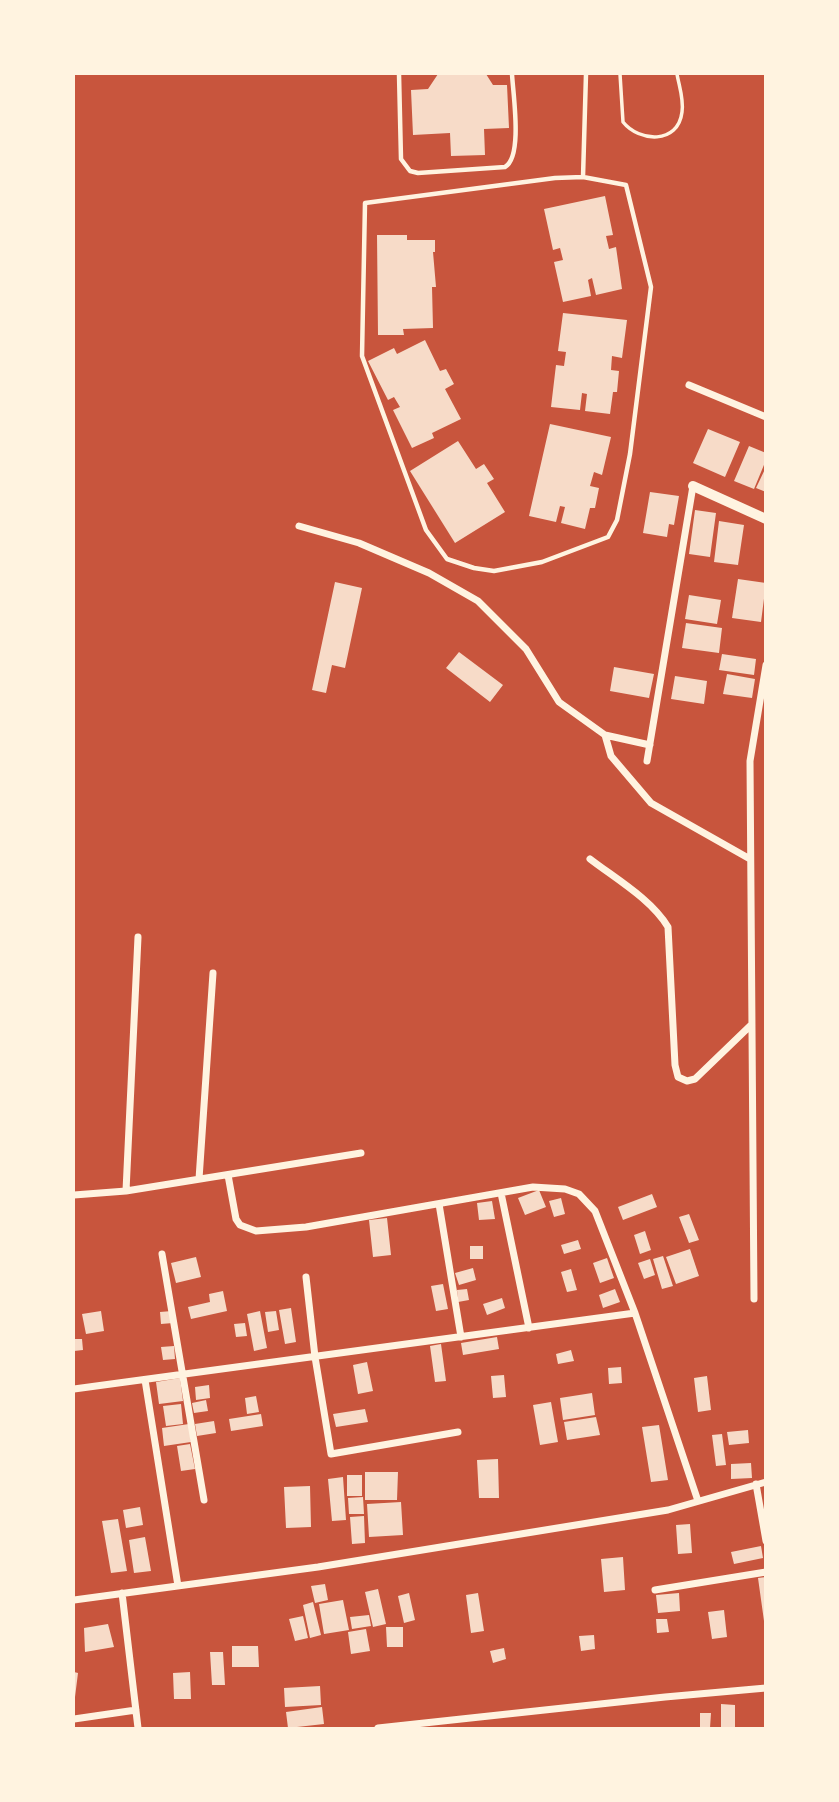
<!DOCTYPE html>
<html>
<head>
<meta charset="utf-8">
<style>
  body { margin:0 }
  #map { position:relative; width:839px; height:1802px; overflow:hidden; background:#c8553d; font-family:"Work Sans",sans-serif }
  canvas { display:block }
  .frame { position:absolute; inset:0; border:75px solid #fff3e0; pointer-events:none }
</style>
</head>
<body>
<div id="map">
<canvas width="839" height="1802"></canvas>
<div class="frame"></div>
</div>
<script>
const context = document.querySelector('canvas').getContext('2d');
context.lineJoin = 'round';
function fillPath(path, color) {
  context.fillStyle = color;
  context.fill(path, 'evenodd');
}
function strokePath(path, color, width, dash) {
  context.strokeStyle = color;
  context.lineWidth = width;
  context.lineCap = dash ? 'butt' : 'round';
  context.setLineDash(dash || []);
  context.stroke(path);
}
fillPath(new Path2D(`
  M438 74H486L493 85H507L509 128 484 129 485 155 451 156 450 133 413 135 411 90 428 89Z
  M605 196 613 235 606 236 609 249 616 247 622 289 596 295 592 278 588 280 591 296 563 302 554 262 563 260 560 248 553 250 544 209Z
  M377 235H407V240H435V252H433L436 287H432L433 328 403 329 404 335H378Z
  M563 313 627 320 622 358 612 356 611 370 619 371 617 392H613L610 414 585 411 587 394 582 393 580 410 551 407 556 365 564 366 566 352 558 351Z
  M425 340 440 371 446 369 454 384 445 389 461 419 432 433 434 438 412 448 393 410 400 407 394 397 388 400 368 361 394 348 397 354Z
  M550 424 611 437 602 475 594 472 590 486 599 488 595 508H590L585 529 561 523 565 507 560 506 556 522 529 516Z
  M708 429 740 442 725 477 693 463Z
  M458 441 476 469 484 464 494 479 487 483 505 512 455 543 410 471Z
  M749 446 766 453V460L754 489 734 481Z
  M766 467V492L756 488Z
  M650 492 679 496 674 525 669 524 667 537 643 533Z
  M695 510 716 513 710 557 689 554Z
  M719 521 744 525 738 565 714 562Z
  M738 579 766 583 761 622 732 618Z
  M335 582 362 588 345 668 332 665 326 693 312 690Z
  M689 595 721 600 717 624 685 619Z
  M686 623 722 628 719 653 682 648Z
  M459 652 503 685 490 702 446 668Z
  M722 654 756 659 754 675 719 670Z
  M614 667 654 674 649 698 610 691Z
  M727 674 755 679 752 698 723 694Z
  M675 676 707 681 704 704 671 699Z
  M539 1190 546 1207 525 1215 518 1198Z
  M652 1194 657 1207 623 1220 618 1207Z
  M561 1198 565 1214 554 1217 549 1201Z
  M492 1201 495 1219 479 1220 477 1203Z
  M689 1214 699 1240 689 1243 679 1217Z
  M387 1218 391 1255 373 1257 369 1220Z
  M645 1231 651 1250 640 1254 634 1235Z
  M578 1240 581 1249 564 1254 561 1245Z
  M470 1246H483V1259H470Z
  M690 1249 699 1276 676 1284 666 1257Z
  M663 1256 673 1286 662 1289 653 1259Z
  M196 1257 201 1277 176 1283 171 1263Z
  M607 1258 614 1278 600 1283 593 1263Z
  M650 1259 655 1275 644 1279 638 1263Z
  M473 1268 476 1280 459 1285 455 1273Z
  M571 1269 577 1290 567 1292 561 1272Z
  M443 1284 448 1309 436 1311 431 1286Z
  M467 1289 469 1300 458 1302 457 1290Z
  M615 1289 620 1302 603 1308 599 1295Z
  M223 1291 227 1311 191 1319 188 1307 210 1302 209 1294Z
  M502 1298 505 1308 487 1315 483 1304Z
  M291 1308 296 1342 285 1344 279 1310Z
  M101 1311 104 1331 86 1334 82 1314Z
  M172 1311 173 1323 161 1324 160 1312Z
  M260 1311 267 1348 254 1351 247 1314Z
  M276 1311 279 1330 268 1332 265 1312Z
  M245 1323 247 1336 236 1337 234 1324Z
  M497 1337 499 1349 463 1355 461 1343Z
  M74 1339H82L83 1350 74 1351Z
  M441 1344 446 1381 435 1382 430 1346Z
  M174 1346 175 1359 163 1360 161 1347Z
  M571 1350 574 1361 558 1364 556 1354Z
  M367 1362 373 1391 358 1394 353 1365Z
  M621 1367 622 1383 609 1384 608 1368Z
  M504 1375 506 1397 493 1398 491 1376Z
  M707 1376 711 1410 698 1412 694 1378Z
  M180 1378 183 1401 159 1404 156 1382Z
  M209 1385 210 1398 196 1400 195 1387Z
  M592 1393 595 1415 563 1420 560 1398Z
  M256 1396 259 1412 247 1414 245 1398Z
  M206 1400 208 1411 194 1413 192 1403Z
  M551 1402 558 1442 540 1445 533 1405Z
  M181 1404 183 1424 166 1426 163 1406Z
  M365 1409 368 1422 336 1427 333 1414Z
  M261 1414 263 1426 231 1431 229 1419Z
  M596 1417 600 1435 567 1440 564 1422Z
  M214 1421 216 1433 197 1436 195 1424Z
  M189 1424 191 1442 164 1446 162 1428Z
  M659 1425 668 1480 651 1482 642 1427Z
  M748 1430 749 1443 729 1445 727 1432Z
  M722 1434 726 1465 716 1466 712 1435Z
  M190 1444 195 1469 181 1471 177 1446Z
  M498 1459 499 1498H479L477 1460Z
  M751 1463 752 1478 731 1479V1464Z
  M365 1472H398L397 1500H365Z
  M347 1475H362V1496H347Z
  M343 1477 346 1520 332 1521 328 1479Z
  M310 1486 311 1527 286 1528 284 1487Z
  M363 1497 364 1514H349L348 1498Z
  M401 1502 403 1535 369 1537 367 1504Z
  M140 1507 143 1525 126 1528 123 1510Z
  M364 1516 365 1543 352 1544 350 1517Z
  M118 1519 127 1571 111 1573 102 1521Z
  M690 1524 692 1553 678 1554 676 1525Z
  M145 1537 151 1571 134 1573 129 1540Z
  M761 1546 763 1558 734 1564 731 1552Z
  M623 1557 625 1590 604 1592 601 1559Z
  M766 1577V1621H764L758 1578Z
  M325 1584 328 1600 315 1603 311 1586Z
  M378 1589 386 1624 373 1627 365 1592Z
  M409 1593 415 1620 404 1623 398 1596Z
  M478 1593 484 1631 471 1633 466 1595Z
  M679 1593 680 1611 658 1613 656 1595Z
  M343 1600 349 1630 324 1634 319 1604Z
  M313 1602 321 1635 310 1638 303 1605Z
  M724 1610 727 1637 712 1639 708 1612Z
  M369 1615 371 1626 352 1629 350 1617Z
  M303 1616 308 1638 295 1641 289 1619Z
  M656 1619H667L669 1632 657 1633Z
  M108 1624 114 1647 85 1652 84 1628Z
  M386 1627H403V1647H387Z
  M366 1629 370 1651 351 1654 348 1632Z
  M594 1635 595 1649 581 1651 579 1636Z
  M232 1646H258L259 1667H232Z
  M504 1648 506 1659 493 1663 490 1651Z
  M210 1652H223L225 1685H212Z
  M74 1672 78 1673 75 1697H74Z
  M190 1672 191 1699H174L173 1673Z
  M320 1686 321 1705 285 1707 284 1688Z
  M721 1704 735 1705V1728H721Z
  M322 1707 324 1724 288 1728 286 1712Z
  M700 1713H711L710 1728H700Z`), '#f7dbc8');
strokePath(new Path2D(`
  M620 74 623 122C639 142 678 145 682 112 684 99 679 86 677 74`), '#fff3e0', 3.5);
strokePath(new Path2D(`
  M399 74 401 159 410 171 418 173 505 167C523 157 513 94 512 74
  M583 177 626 185 651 287 630 454 617 520 608 537 542 562 494 571 474 568 447 559 426 530 362 356 365 203 555 178Z
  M583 177 586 74`), '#fff3e0', 4.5);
strokePath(new Path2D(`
  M689 385 766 417
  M299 526 359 543 429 573 478 601 526 649 559 702 605 735 650 745
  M605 735 611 756 651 803 750 859
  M647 761 693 486
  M590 859C616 879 651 899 668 927L675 1065 678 1077 687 1081 695 1079 751 1025
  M228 1175 236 1219 240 1225 256 1231 306 1227 533 1187 565 1189 579 1194 595 1211 635 1313 698 1501
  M199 1179 213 973
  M126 1191 138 937
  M501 1193 529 1328
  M74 1195 126 1191 361 1153
  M439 1204 461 1337
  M162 1254 204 1500
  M306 1277 315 1357 331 1454 458 1432
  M754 1299 750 761 766 665
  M145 1380 178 1586
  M74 1389 635 1313
  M756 1484 766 1541
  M655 1590 766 1572
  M122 1593 138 1728
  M74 1600 318 1567 668 1510 766 1482
  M74 1719 136 1710
  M378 1728 665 1697 766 1688`), '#fff3e0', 7);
strokePath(new Path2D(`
  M693 486 766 519`), '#fff3e0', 10);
</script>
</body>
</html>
